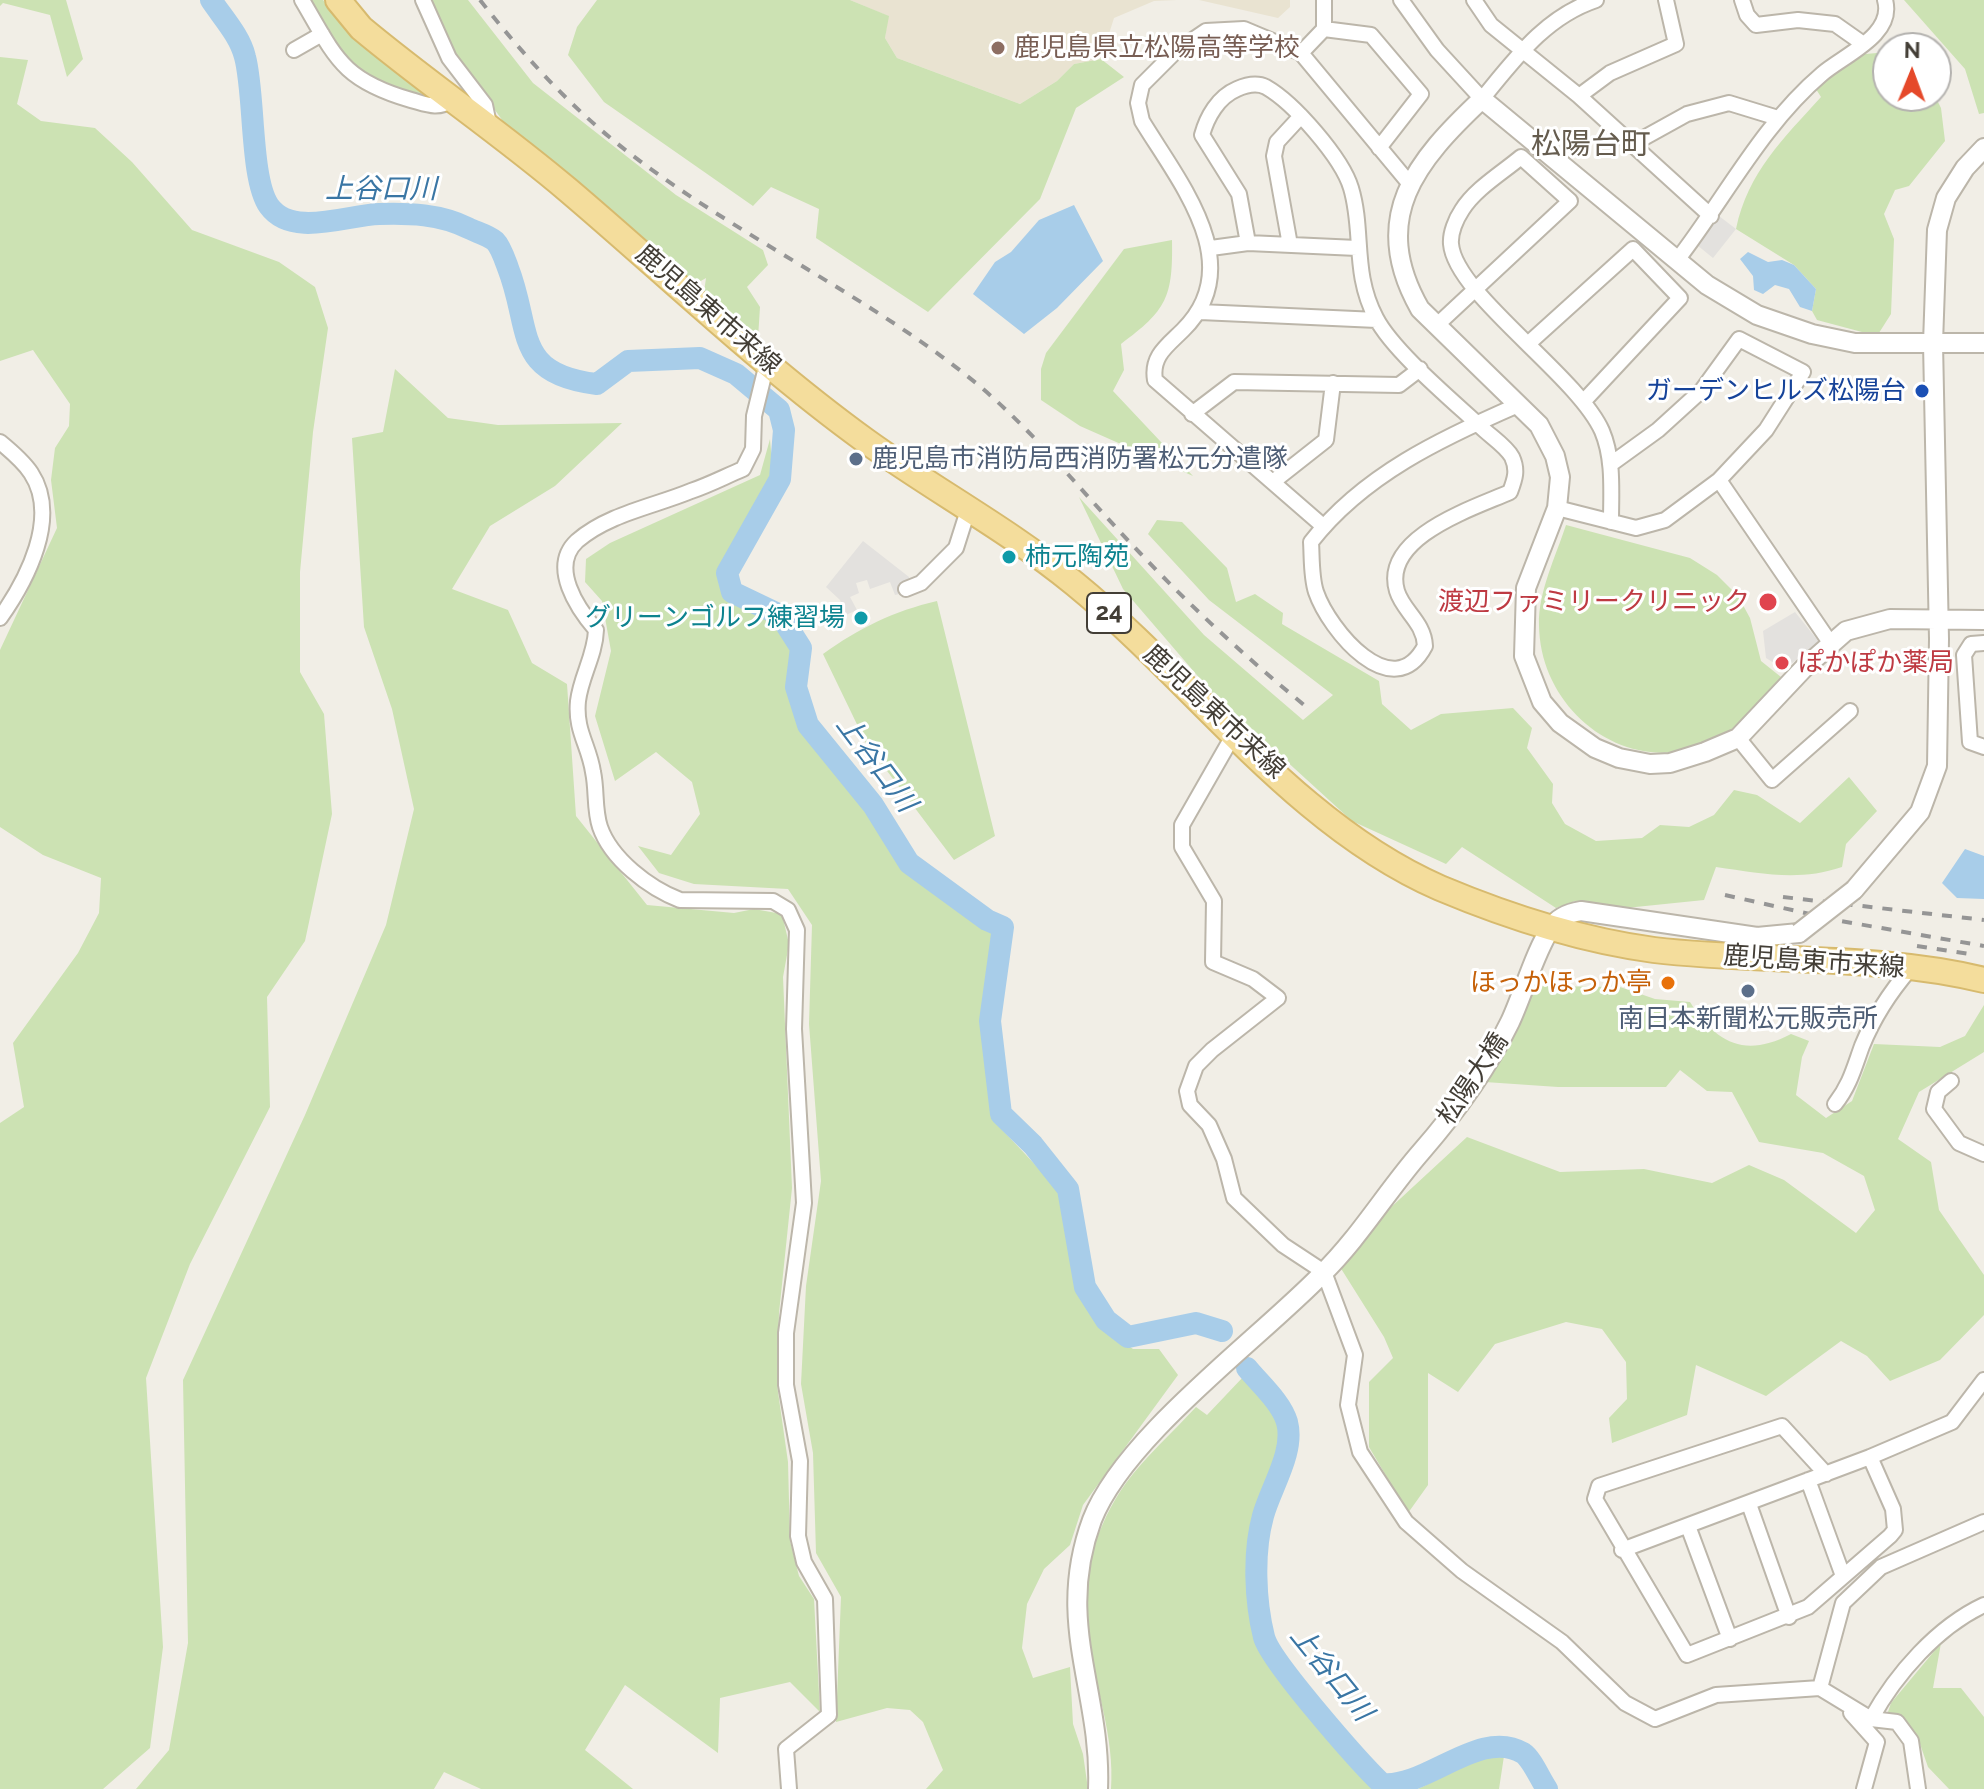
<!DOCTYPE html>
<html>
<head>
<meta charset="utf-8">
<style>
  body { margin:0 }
  #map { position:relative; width:1984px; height:1789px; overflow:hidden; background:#f1eee6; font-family:Raleway,sans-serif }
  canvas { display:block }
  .north { position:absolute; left:1872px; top:32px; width:80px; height:80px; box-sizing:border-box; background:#fff; border:2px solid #b4b2af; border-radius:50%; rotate:1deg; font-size:22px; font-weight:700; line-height:32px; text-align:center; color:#433e36 }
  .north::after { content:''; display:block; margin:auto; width:28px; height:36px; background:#e5492a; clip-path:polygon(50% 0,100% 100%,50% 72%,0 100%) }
</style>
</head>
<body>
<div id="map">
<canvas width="1984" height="1789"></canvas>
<div class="north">N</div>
</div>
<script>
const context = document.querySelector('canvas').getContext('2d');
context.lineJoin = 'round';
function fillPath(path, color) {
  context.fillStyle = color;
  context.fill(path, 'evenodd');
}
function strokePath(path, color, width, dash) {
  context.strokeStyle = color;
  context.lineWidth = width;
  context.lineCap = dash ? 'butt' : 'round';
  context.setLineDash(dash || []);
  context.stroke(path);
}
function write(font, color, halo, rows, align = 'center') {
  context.font = font + ' Raleway,"Noto Sans JP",sans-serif';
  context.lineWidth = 6;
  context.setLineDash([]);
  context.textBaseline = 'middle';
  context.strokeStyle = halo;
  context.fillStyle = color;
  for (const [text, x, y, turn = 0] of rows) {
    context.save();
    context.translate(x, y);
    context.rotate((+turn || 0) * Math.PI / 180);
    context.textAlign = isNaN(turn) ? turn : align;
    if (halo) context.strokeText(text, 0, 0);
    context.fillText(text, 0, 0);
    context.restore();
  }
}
fillPath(new Path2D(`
  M850 0H1177L1154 1 1114 18 1101 59 1074 64 1057 81 1020 104 897 58 885 38 888 16Z
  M1199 0H1290V7L1278 18Z`), '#e9e3d1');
fillPath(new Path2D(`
  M0 0H66L83 59 67 77 50 15 3 3 0 6Z
  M311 0H323L367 48 436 100C358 80 349 70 311 0Z
  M431 0H468L533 83 676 195 763 250 768 265 747 287 760 307 758 338C737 323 725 306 704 292L706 278 694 285 505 124 457 57Z
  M597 0H850L889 16 885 38 897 58 1020 104 1057 81 1074 64 1101 59 1124 77 1076 108 1040 199 928 312 816 238 819 209 771 187 753 206 604 102 568 55 577 27Z
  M1904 0H1984V113L1979 114 1965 69Z
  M1877 53 1888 55V96H1935L1941 108 1945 141 1909 186 1895 190 1884 214 1894 239 1891 314 1877 336 1817 320 1812 311 1816 289 1794 265 1736 229C1748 172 1783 139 1821 97L1814 86 1854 55Z
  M0 57 28 60 17 104 41 121 95 128 132 162 192 230 279 262 315 287 328 328 313 432 300 572V672L324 714 332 814 305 941 267 997 270 1107 190 1264 146 1378 163 1647 150 1748 103 1789H0V1123L24 1107 13 1043 78 953 99 913 101 878 43 855 0 827V650L57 528 51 480 55 448 69 426 70 404 33 350 0 361Z
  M1172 240C1173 297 1167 310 1121 344L1124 370 1113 391 1193 476 1080 426 1041 400V369L1046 353 1124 249Z
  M395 369 448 418 498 425 622 423 555 486 490 526 452 589 508 610 532 663 567 684 576 816 647 905 734 913 754 909 782 914 789 944 783 977 792 1188 779 1313 777 1385 788 1462 790 1541 799 1576 814 1599 820 1712 790 1682 720 1698 718 1753 625 1685 585 1750 633 1789H481L444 1772 434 1789H136L169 1750 188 1643 183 1380 305 1115 386 925 414 809 392 709 364 627 352 438 383 432Z
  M770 439 773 475 718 573 725 595 775 619 792 646 789 688 802 731 868 812 908 874 992 930 981 1021 993 1120 1060 1191 1077 1285 1095 1321 1133 1349H1159L1178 1375 1083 1505 1070 1545 1044 1569 1027 1604 1022 1648 1033 1678 1070 1667 1073 1724 1083 1754 1088 1789H926L943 1770 923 1722 910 1710 887 1708 836 1722 841 1597 816 1553 813 1453 801 1384 806 1286 821 1181 809 1024 812 925 788 889 694 884 659 873 638 846 671 855 700 814 692 782 656 752 615 781 595 716 611 651 602 601 585 582 586 559 610 543 760 475Z
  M1079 497 1204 635 1303 720 1333 695 1209 600 1148 534 1157 520 1182 522 1227 568 1236 602 1255 594 1283 613 1282 624 1379 681 1382 704 1411 730 1441 714 1513 708 1532 728 1527 748 1553 784 1552 803 1565 824 1596 841 1642 838 1660 825 1689 827 1714 815 1734 790 1757 795 1800 823 1849 777 1877 811 1846 844 1842 867C1798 882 1760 873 1716 867L1704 900 1616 909 1575 901 1556 908 1462 847 1446 864 1352 821 1214 695 1123 589Z
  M1566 525 1690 558 1717 575 1738 596 1750 618 1761 661 1781 677C1762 697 1744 723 1720 737 1636 785 1540 716 1539 625 1538 592 1556 556 1566 525Z
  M937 601 995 836 954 860 866 743 823 654C859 628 894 611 937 601Z
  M1537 986 1620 987 1655 999 1690 1002C1717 1044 1745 1058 1791 1034L1809 1041 1802 1057 1796 1095 1826 1118 1852 1101 1874 1044 1940 1047 1965 1036 1984 1005V1052L1919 1092 1898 1139 1931 1162 1939 1210 1984 1275V1315L1940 1360 1890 1381 1867 1356 1841 1341 1766 1396 1696 1365 1687 1415 1612 1443 1609 1418 1627 1399 1626 1362 1602 1329 1566 1322 1495 1344 1458 1392 1428 1373V1485L1408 1513 1369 1447V1382L1393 1358 1384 1337 1335 1259 1467 1137 1560 1172 1644 1169 1712 1183 1749 1165 1784 1180 1856 1233 1875 1210 1864 1176 1823 1153 1759 1142 1732 1092 1707 1091 1680 1070 1666 1087H1558L1485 1082Z
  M1244 1376 1281 1421V1443L1257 1516 1250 1564 1252 1623 1264 1654 1371 1785 1380 1789H1111C1115 1738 1095 1683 1085 1633 1076 1586 1098 1521 1126 1483 1146 1456 1173 1432 1196 1407L1207 1415Z
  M1941 1643 1933 1688H1961L1984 1717V1789H1949L1928 1767 1920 1744 1886 1718 1891 1703Z
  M1485 1756H1504L1499 1789H1418Z`), '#cce2b3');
fillPath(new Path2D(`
  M1719 216 1736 229 1713 258 1697 245Z
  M863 541 909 577 912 591 895 595 890 582 870 589 867 580 856 583 859 593 850 597 857 610 846 615 840 600 826 587Z
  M1795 612 1819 642 1791 664 1783 656 1774 663 1766 658 1763 631Z`), '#e3e1de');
fillPath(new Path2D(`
  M1074 205 1103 261 1057 308 1024 334 973 294 995 262 1011 252 1039 220Z
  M1748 252 1768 262 1782 260 1794 265 1816 289 1812 311 1800 307 1789 289 1775 285 1763 294 1754 290 1753 276 1740 259Z
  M1965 849 1984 856V899L1957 898 1942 883Z`), '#a8cde9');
strokePath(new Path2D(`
  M211 0C223 18 240 36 245 57 255 94 250 179 269 206 292 238 347 215 379 214 409 213 440 214 468 228 476 232 488 235 495 241 501 247 505 260 508 268 532 329 512 374 597 384L628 361 700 358 736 374 779 410 784 430 780 479 727 573 732 592 780 615 801 648 796 687 808 725 873 805 909 863 987 920 1003 927 990 1021 1001 1114 1033 1145 1068 1189 1085 1287 1106 1320 1128 1337 1196 1323 1222 1331
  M1247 1368C1260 1384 1281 1402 1287 1422 1295 1452 1271 1487 1263 1516 1253 1552 1255 1601 1264 1637 1270 1661 1360 1763 1382 1784 1426 1789 1480 1727 1523 1753 1532 1759 1540 1779 1547 1789`), '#a8cde9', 22);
const minor = new Path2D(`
  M302 0C336 58 342 80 411 100 426 104 438 110 451 100
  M423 0 449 58 485 105 490 129
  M1401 0 1437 50 1482 99C1515 59 1545 17 1596 0
  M1474 0 1491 25 1579 96 1711 216
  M1742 0 1747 15 1756 25 1798 20 1835 24 1862 43
  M1324 29 1371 35 1421 94 1379 148
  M294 50 322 34
  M1301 53 1324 29V0
  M1579 96 1610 73 1676 44 1666 0
  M1631 145 1687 114 1729 103 1778 118
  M1248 243 1239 194 1202 135C1207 117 1218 97 1237 89 1246 85 1256 82 1266 87 1294 103 1342 158 1351 188 1364 231 1352 273 1376 318 1393 351 1453 401 1481 427 1490 436 1506 446 1512 457 1518 470 1515 479 1510 492 1474 508 1381 537 1397 591 1403 611 1424 622 1425 646 1393 707 1329 630 1316 592 1311 577 1312 557 1311 542 1363 475 1442 438 1518 405
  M1290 245 1274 156 1277 142 1301 116
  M1211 248 1248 243 1357 248
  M1678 259C1725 198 1762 125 1822 74 1844 55 1895 35 1885 0
  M1200 312 1377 320
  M1437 325 1570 201 1521 157C1502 173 1475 189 1462 210 1456 219 1450 233 1451 244 1455 294 1577 375 1602 431 1614 459 1611 492 1611 522
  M1529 343 1633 249 1680 298 1583 402
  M767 363 754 416 753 449 743 469C726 476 709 485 691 491 655 506 608 514 577 541 549 567 578 609 596 630 595 656 581 676 578 701 575 731 589 745 593 772 597 790 594 809 600 827 611 859 649 888 680 900L773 901 788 910 797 930 794 1029 804 1203 786 1333V1385L800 1461 798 1536 804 1562 825 1599 829 1715 786 1749 789 1789
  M1192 414 1234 382 1399 385 1420 369
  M0 442C11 451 23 461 31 473 60 517 27 580 0 618
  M1611 464 1658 430 1702 390 1739 339 1803 372 1766 430 1719 480
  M1274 481 1326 440 1333 383
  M1557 508 1636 528 1665 520 1719 480 1831 644
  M1323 526 1155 380C1151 356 1167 346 1183 330 1249 265 1179 182 1142 121L1138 103 1142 85 1175 52 1206 31 1244 29 1301 53 1409 183
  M906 589 921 583 956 548 969 507
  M1984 643 1971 644 1964 655 1970 742 1984 747
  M1234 734 1182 825V847L1214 901 1213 962 1253 979 1278 998 1212 1050 1196 1066 1187 1091 1190 1105 1209 1125 1224 1159 1234 1198 1283 1245 1324 1272 1355 1355 1348 1405 1360 1452 1406 1522 1462 1571 1562 1642 1625 1703 1655 1719 1716 1695 1820 1688 1871 1719 1897 1722 1911 1741 1918 1789
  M1738 738 1772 780 1850 711
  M1951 1081 1938 1092 1934 1109 1959 1143 1984 1154
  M1835 1104C1850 1085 1854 1068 1862 1046 1873 1019 1891 991 1910 969
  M1826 1474 1782 1426 1599 1486 1595 1499 1687 1655 1808 1607 1890 1536 1895 1530 1893 1509 1870 1457
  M1808 1480 1843 1576
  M1749 1504 1789 1617
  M1688 1526 1730 1639
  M1622 1550 1870 1457 1952 1422 1984 1380
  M1820 1688 1843 1603 1881 1567 1984 1522
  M1851 1713 1877 1742 1864 1789
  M1871 1719C1896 1674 1937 1627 1984 1605`);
const tertiary = new Path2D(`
  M1984 343H1855L1812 334 1757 315 1707 285 1482 99C1416 161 1368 218 1420 309L1539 425 1555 456 1560 477 1557 508 1526 588 1524 656 1542 702 1560 723 1595 748 1619 758 1650 764 1670 763 1705 752 1738 738 1804 668 1846 631 1890 619 1984 620
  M1854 890 1920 812 1937 766 1939 639 1933 343 1937 230 1946 198 1965 168 1984 148
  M1098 1789C1102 1691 1054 1623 1092 1520 1124 1437 1258 1340 1322 1274 1359 1238 1387 1191 1421 1152 1455 1113 1487 1069 1510 1022 1522 997 1536 949 1551 928 1558 917 1568 913 1581 911L1757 937 1799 933`);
const primary = new Path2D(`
  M338 0 361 28C428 84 501 133 568 190 667 274 761 365 866 441 934 490 1009 530 1075 584 1195 682 1295 825 1440 888 1509 917 1580 940 1654 950 1763 963 1877 954 1984 980`);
strokePath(minor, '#bcb6aa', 18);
strokePath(tertiary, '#bcb6aa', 22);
strokePath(primary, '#d7ba6e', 28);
strokePath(minor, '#fff', 14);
strokePath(tertiary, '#fff', 18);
strokePath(primary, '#f4dd9c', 24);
strokePath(new Path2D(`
  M480 0C524 56 571 108 628 152 738 237 868 295 976 383 1037 434 1085 496 1140 553 1193 609 1249 660 1309 709
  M1725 895 1841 921 1984 946
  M1783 897 1984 920
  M1917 946 1976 955`), '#959595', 4, [10, 10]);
const tertiaryBridge = new Path2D(`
  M1799 933 1854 890`);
strokePath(tertiaryBridge, '#bcb6aa', 22, []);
strokePath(tertiaryBridge, '#fff', 18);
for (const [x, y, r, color] of [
  [998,48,8,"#8d6e63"],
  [1922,391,8,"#1a4fb4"],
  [856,459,8,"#5c6f8a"],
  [1009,557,8,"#0f9aa8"],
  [1768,602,10,"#e0444e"],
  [861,618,8,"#0f9aa8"],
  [1782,663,8,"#e0444e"],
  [1668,983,8,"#e8710a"],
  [1748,991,8,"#5c6f8a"]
]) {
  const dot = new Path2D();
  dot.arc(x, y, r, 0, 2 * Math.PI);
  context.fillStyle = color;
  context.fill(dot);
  strokePath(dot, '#fff', 3);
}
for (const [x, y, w] of [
  [1109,613,44]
]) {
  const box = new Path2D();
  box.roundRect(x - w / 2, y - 20, w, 40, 6);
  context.fillStyle = '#fff';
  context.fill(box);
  strokePath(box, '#433e36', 2);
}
write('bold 24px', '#433e36', null, [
  ["24",1109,613]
]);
write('26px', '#785e54', '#fff', [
  ["鹿児島県立松陽高等学校",1014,48]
], 'left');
write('26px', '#433e36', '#fff', [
  ["鹿児島東市来線",708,310,41],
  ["鹿児島東市来線",1214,712,43],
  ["鹿児島東市来線",1814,962,4],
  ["松陽大橋",1473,1079,-56]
]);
write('26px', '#164399', '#fff', [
  ["ガーデンヒルズ松陽台",1906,391]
], 'right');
write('26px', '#4e5e75', '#fff', [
  ["鹿児島市消防局西消防署松元分遣隊",872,459],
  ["南日本新聞松元販売所",1748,1019,"center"]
], 'left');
write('26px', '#0d838f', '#fff', [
  ["柿元陶苑",1025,557],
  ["グリーンゴルフ練習場",845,618,"right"]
], 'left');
write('26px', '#be3a42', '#fff', [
  ["渡辺ファミリークリニック",1750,602],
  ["ぽかぽか薬局",1798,663,"left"]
], 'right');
write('26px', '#c56008', '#fff', [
  ["ほっかほっか亭",1652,983]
], 'right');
write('italic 28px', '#3a76a4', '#fff', [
  ["上谷口川",381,190],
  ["上谷口川",876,764,53],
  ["上谷口川",1331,1674,51]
]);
write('30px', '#655c4e', '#fff', [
  ["松陽台町",1591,145]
]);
</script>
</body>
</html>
